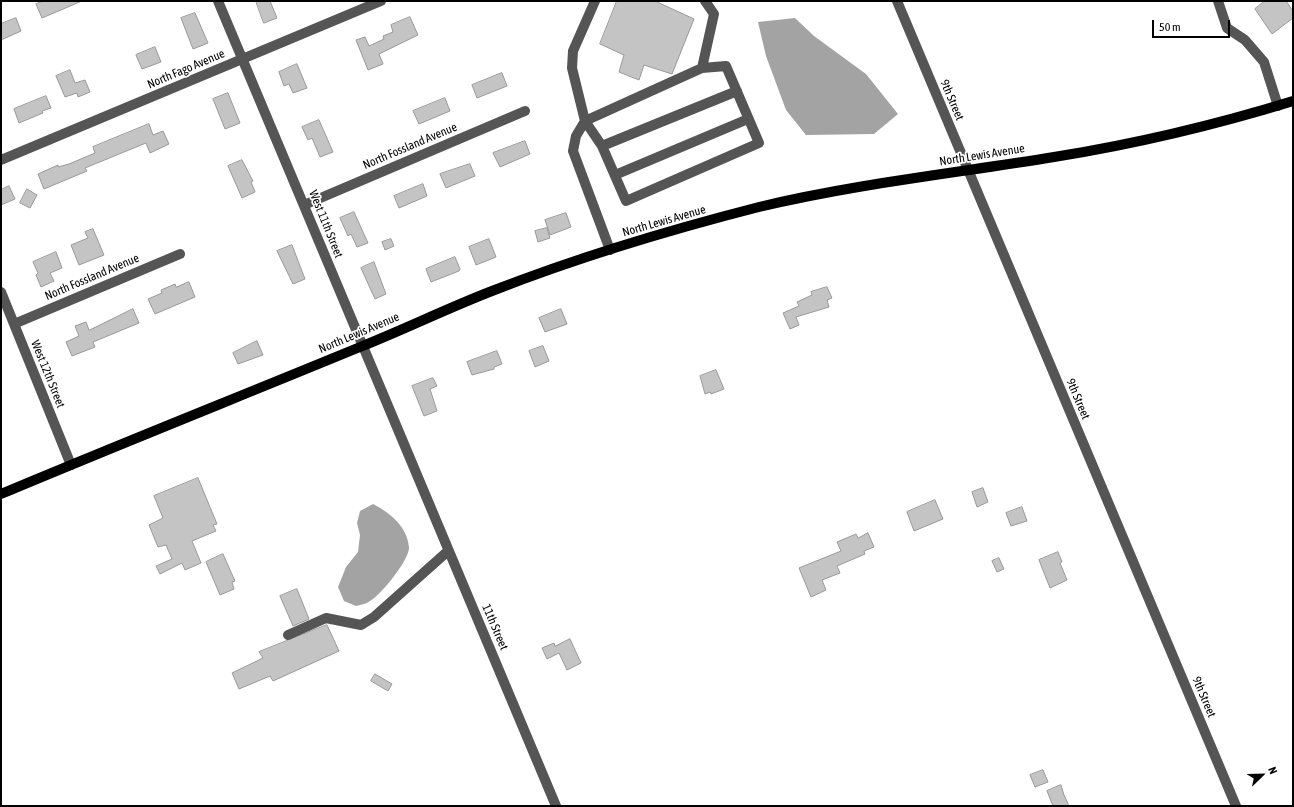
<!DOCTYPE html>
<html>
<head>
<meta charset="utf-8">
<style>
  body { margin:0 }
  #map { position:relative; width:1294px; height:807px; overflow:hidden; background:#fff; font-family:"Asap Condensed",sans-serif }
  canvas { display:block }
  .frame { position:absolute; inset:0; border:2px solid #000; pointer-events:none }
  .north { position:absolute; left:1242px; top:755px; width:40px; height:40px; -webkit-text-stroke:3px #fff; paint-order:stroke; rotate:67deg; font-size:11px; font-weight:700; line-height:16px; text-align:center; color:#000 }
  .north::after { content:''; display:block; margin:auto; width:14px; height:18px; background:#000; clip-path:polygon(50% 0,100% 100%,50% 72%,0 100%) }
  .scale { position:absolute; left:1152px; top:20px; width:78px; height:18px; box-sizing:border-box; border:2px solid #000; border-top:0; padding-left:5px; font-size:12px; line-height:14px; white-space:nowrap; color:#000; -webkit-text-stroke:3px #fff; paint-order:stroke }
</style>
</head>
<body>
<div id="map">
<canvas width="1294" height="807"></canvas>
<div class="frame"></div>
<div class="north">N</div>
<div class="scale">50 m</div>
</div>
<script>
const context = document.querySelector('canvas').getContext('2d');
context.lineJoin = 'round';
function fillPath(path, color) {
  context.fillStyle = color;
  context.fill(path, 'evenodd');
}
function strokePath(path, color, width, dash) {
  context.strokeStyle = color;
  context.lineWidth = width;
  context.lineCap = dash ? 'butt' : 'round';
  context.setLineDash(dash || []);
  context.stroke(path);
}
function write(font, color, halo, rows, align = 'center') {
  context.font = font + ' "Asap Condensed",sans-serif';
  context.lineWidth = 3.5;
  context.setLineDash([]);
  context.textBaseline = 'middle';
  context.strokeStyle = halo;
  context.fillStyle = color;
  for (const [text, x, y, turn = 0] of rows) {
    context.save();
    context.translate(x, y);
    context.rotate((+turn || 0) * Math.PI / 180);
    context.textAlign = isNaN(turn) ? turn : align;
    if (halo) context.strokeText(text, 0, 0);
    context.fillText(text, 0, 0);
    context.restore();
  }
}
fillPath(new Path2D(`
  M795 18 814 36 866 74 898 114 874 134 806 135 786 110 766 56 758 22Z
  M373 504C390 513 407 526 409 547 410 559 381 595 370 601 366 604 360 605 356 606L344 601 338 587 346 567 358 552 360 535 357 523 360 511Z`), '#a3a3a3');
const building = new Path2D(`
  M44 1H82L42 18 36 4Z
  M256 1H270L277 18 264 23Z
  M617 1H655L694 19 672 74 644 65 639 80 619 72 624 55 600 44Z
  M1265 1H1286L1293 11V18L1272 34 1255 9Z
  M195 13 208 43 193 49 181 18Z
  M410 17 418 35 379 54 383 64 368 70 356 40 365 37 369 46 384 39 383 36 393 32 391 25Z
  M16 18 21 31 1 40V24Z
  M155 47 161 62 142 69 136 55Z
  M297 64 307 88 293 93 289 84 284 86 279 72Z
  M70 70 75 83 85 80 90 92 78 97 77 93 65 97 56 76Z
  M502 73 507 86 477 98 472 85Z
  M228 93 240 123 225 129 213 99Z
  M46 96 51 108 42 111 43 113 19 123 14 109Z
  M445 98 450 111 419 124 413 111Z
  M319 120 333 152 320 157 312 138 308 140 302 127Z
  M149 124 153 135 163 131 169 144 150 153 146 143 85 168 87 171 44 189 38 174 58 165V167L69 164 95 153 93 147Z
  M525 141 530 154 500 167 493 153Z
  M242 160 253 181 251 182 255 192 242 198 228 166Z
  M470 164 475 176 446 188 440 174Z
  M423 184 427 196 399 208 394 196Z
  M9 186 15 199 1 205V190Z
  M27 189 37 195 30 208 20 203Z
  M354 212 368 243 357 247 351 234 348 236 340 218Z
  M566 213 571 227 550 235 545 220Z
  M547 228 550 238 538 242 535 231Z
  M93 229 104 255 79 265 71 245 88 238 85 232Z
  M391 239 394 246 385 250 382 242Z
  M489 239 496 257 476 265 469 247Z
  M292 245 305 279 293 284 277 251Z
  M56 252 62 268 50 273 54 281 41 287 36 275 38 273 33 262Z
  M455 257 460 269 459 271 431 282 426 269Z
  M374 262 386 294 375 299 361 268Z
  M189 282 195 297 155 314 148 299 162 293 161 290 175 284 176 287Z
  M827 287 832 298 827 300 829 307 796 317 799 325 790 329 783 313 799 306 797 302 812 295 811 292Z
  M133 309 139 323 93 342 95 347 72 356 66 342 79 336 75 326 86 322 89 330Z
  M561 309 567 324 545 332 539 318Z
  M257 341 263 355 238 364 233 353Z
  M543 346 549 361 535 367 529 351Z
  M497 351 502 364 494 367V369L472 375 467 362Z
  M716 370 724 389 711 394 710 392 705 394 700 376Z
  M433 378 437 386 430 389 437 411 424 416 412 386Z
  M198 478 217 524 213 525 216 531 192 541 201 563 185 570 182 563 160 574 156 566 172 559 166 545 158 547 149 525 163 518 154 496Z
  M983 488 988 502 977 507 972 492Z
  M935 500 943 519 914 531 907 512Z
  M1022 507 1027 521 1011 526 1006 513Z
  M868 533 874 547 864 551 865 554 837 566 840 573 822 580 826 590 811 597 799 568 841 551 837 542 856 534 858 538Z
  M1058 552 1062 562 1060 563 1067 580 1050 588 1039 560Z
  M223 554 235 581 232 582 234 589 220 595 206 562Z
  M999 558 1004 569 997 572 992 561Z
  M297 589 309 619 293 626 280 596Z
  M327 625 339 651 273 681 270 676 239 689 232 673 263 658 259 652Z
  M570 639 581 663 567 670 559 653 547 659 542 648 554 643 555 646Z
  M375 674 392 684 388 691 371 681Z
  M1043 770 1048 782 1035 787 1030 775Z
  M1061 785 1064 795 1069 806H1053L1047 791Z`);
fillPath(building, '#c4c4c4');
strokePath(building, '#999', 1);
strokePath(new Path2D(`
  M218 1 556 806
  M595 1 573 51 572 68 585 121 576 136 573 151 610 250
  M897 1 1236 806
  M1218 1 1227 28 1245 40 1264 62 1278 106
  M726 66 759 143 626 201 602 146 585 121 702 68Z
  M702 68 714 14 705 1
  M602 146 737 91
  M1 160 381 1
  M615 175 748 119
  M304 205 525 111
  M1 292 71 465
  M14 324 180 254
  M288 635 326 618 361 625 374 617 448 551`), '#555', 10);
strokePath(new Path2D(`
  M1 494C120 444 241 396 360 347 405 329 448 308 492 291 579 257 669 230 759 207 855 184 956 173 1054 157 1135 144 1215 125 1293 101`), '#000', 10);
write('12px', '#000', '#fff', [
  ["North Fago Avenue",186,69,-23],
  ["9th Street",952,100,67],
  ["North Fossland Avenue",410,146,-23],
  ["North Lewis Avenue",982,155,-9],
  ["North Lewis Avenue",664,221,-16],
  ["West 11th Street",326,224,68],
  ["North Fossland Avenue",92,277,-23],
  ["North Lewis Avenue",359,333,-23],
  ["West 12th Street",48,374,68],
  ["9th Street",1078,399,67],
  ["11th Street",495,627,67],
  ["9th Street",1204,697,67]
]);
</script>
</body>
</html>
